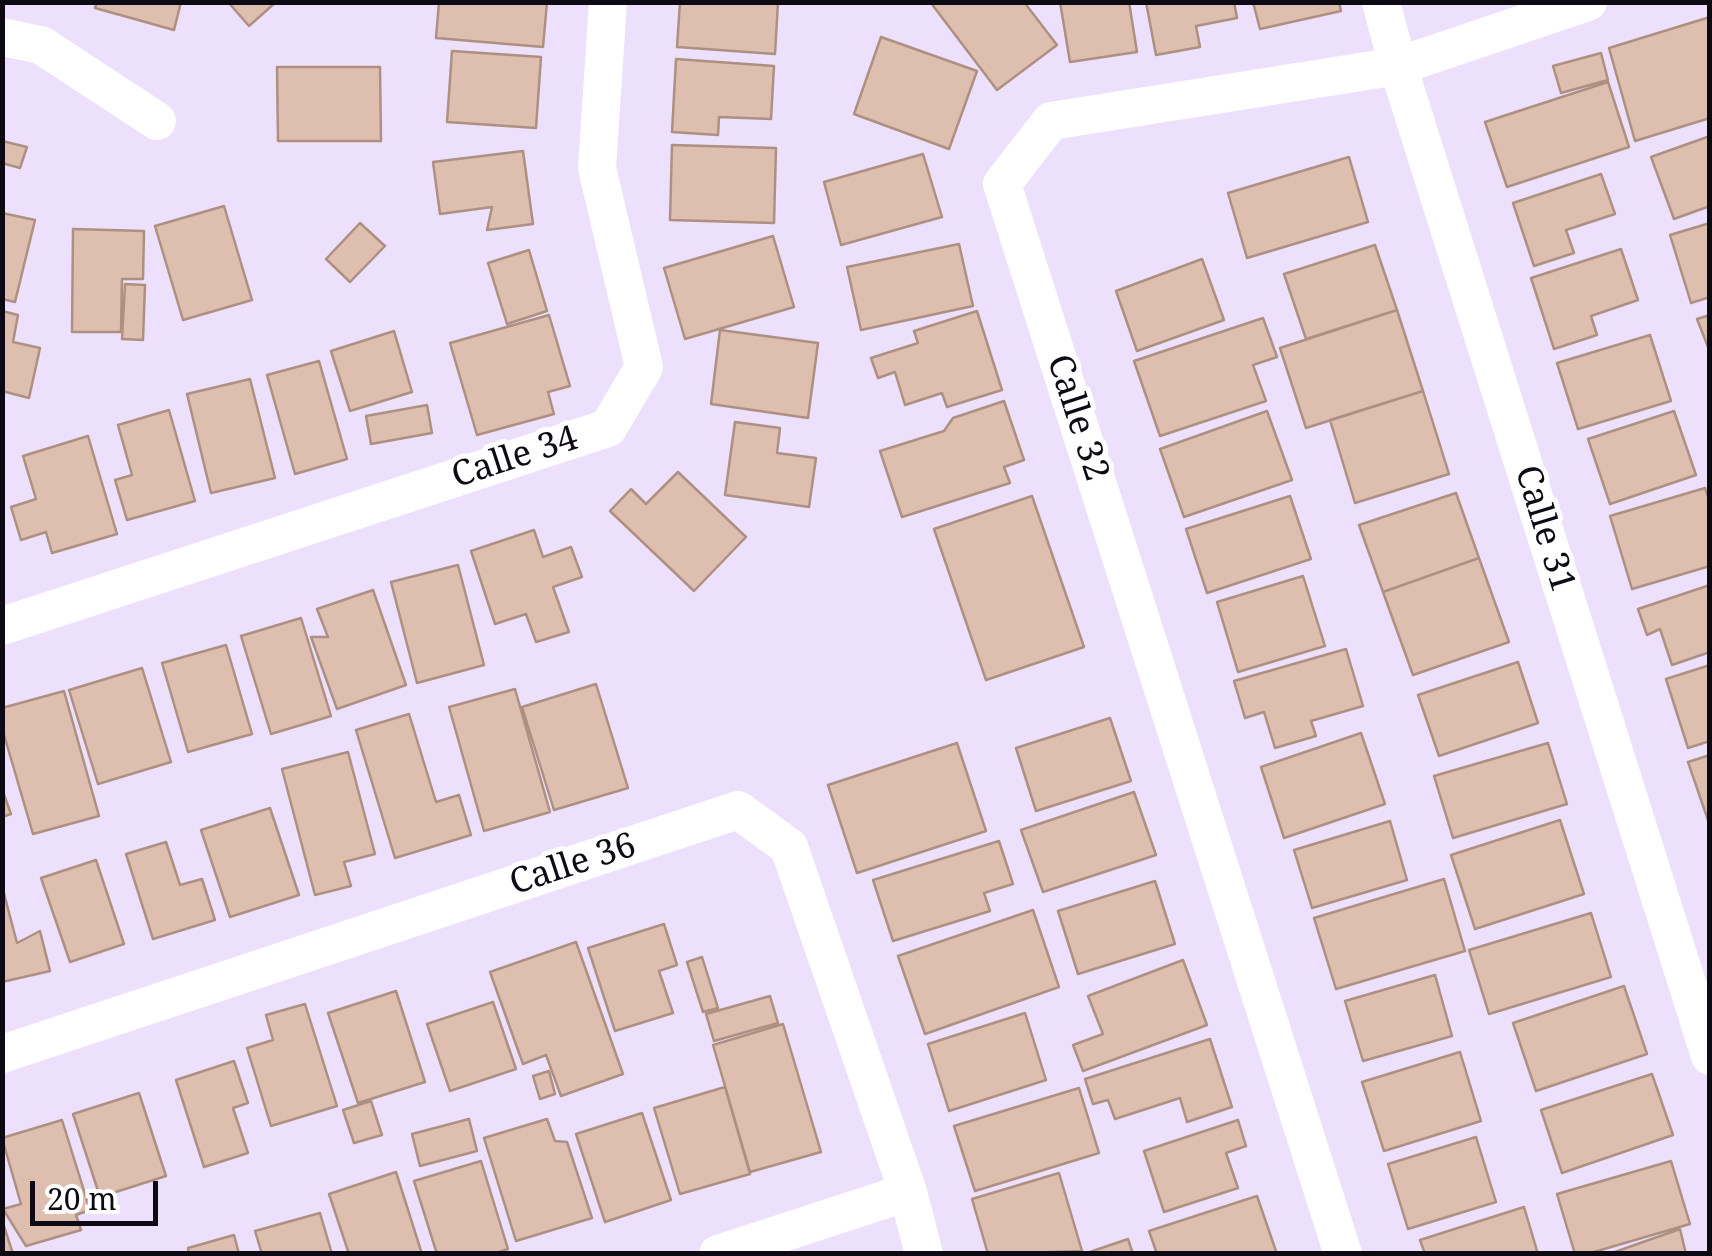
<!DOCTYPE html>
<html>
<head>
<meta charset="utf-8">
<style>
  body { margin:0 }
  #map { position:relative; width:1712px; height:1256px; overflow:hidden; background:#ede0fd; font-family:"Noto Serif",serif }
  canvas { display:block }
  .frame { position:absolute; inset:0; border:5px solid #0e0a13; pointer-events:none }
  .scale { position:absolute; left:30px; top:1181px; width:128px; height:45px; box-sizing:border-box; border:5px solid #0e0a13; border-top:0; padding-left:12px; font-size:30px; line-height:35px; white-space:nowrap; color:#0e0a13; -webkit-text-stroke:8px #fff; paint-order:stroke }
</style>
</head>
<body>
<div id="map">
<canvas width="1712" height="1256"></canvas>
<div class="frame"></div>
<div class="scale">20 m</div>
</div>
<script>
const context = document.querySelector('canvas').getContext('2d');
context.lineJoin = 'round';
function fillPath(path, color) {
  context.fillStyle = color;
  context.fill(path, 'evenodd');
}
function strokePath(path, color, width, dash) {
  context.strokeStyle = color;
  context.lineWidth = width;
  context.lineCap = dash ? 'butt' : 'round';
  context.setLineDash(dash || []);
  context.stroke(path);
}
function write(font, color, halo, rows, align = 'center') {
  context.font = font + ' "Noto Serif",serif';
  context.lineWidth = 10;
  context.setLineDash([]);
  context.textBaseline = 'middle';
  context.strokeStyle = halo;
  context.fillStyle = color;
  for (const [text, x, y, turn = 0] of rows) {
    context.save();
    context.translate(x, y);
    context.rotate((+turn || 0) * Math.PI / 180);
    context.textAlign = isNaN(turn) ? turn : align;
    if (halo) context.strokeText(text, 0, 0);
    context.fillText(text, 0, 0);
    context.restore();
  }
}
const building = new Path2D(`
  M97 2H181L174 30 95 8Z
  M228 2H276L249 26Z
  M439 2H547L543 47 436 38Z
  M680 2H778L775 54 677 47Z
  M1024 2 1057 45 997 90 931 3Z
  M1060 2H1129L1137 52 1070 62Z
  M1146 2H1234L1237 18 1196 26 1200 47 1156 55Z
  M1253 2H1339L1341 11 1260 29Z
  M1710 17V118L1635 141 1609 48Z
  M881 37 977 71 949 149 854 114Z
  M452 51 541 57 536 128 447 122Z
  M1601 53 1608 80 1561 93 1553 66Z
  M676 59 774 66 771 119 719 117 718 135 672 132Z
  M277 67H380L381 141H278Z
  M1608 82 1629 147 1507 187 1485 122Z
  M1710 136V206L1674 219 1651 157Z
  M2 141 27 147 20 168 2 163Z
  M672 145 776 148 774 223 670 220Z
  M523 151 533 224 487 230 492 207 440 214 433 162Z
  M923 154 942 217 841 245 824 182Z
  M1349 157 1368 222 1247 258 1228 193Z
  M1601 174 1615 214 1566 230 1574 253 1534 266 1513 203Z
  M224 206 252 300 183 320 155 226Z
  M2 213 35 220 15 302 2 299Z
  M360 223 385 246 350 282 326 259Z
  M1710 223V297L1691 303 1670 235Z
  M73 229 144 231 143 279H122L121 332H72Z
  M773 236 794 307 685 339 664 268Z
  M959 244 973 306 861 330 847 267Z
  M1375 245 1397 310 1306 339 1284 274Z
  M1621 249 1638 300 1591 316 1597 335 1554 349 1531 278Z
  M529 250 547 311 507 324 488 263Z
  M1202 259 1224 320 1137 351 1116 291Z
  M125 284 145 285 143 340 122 339Z
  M1397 310 1423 391 1306 428 1280 348Z
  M2 311 18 315 13 342 40 348 29 398 2 391Z
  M977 311 1002 390 947 407 942 393 905 405 895 372 878 378 871 358 918 343 914 331Z
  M549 315 570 386 548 392 554 414 477 435 450 343Z
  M1710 315V352L1697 319Z
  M1263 318 1277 357 1253 365 1266 401 1160 436 1134 361Z
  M720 330 818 343 808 418 711 404Z
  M394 331 412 392 350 411 331 351Z
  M1650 335 1671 401 1578 429 1557 363Z
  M319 361 347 459 295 474 267 375Z
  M250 379 275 478 211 493 187 394Z
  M1423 391 1449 474 1355 503 1330 420Z
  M1004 401 1024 460 1004 467 1010 483 902 517 880 451 944 431 953 418Z
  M427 405 432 433 371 444 366 416Z
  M169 410 195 501 127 520 115 480 132 475 118 425Z
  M1267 411 1292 480 1184 517 1160 449Z
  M1674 411 1696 475 1610 504 1588 439Z
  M735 422 780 428 777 453 816 458 809 507 725 495Z
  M88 436 117 534 52 553 46 532 21 540 11 507 36 499 23 456Z
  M678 472 746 537 694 591 610 511 631 489 646 504Z
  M1705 488 1710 502V566L1632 589 1610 516Z
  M1456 493 1479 558 1383 592 1359 525Z
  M1032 496 1084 647 986 680 934 529Z
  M1290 496 1311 559 1207 593 1186 529Z
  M534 530 543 557 571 547 582 577 553 587 569 632 536 642 526 614 495 624 471 551Z
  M1479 558 1509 642 1413 675 1383 592Z
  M458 565 484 665 417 683 391 582Z
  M1303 576 1325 646 1238 672 1217 602Z
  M1710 585V652L1672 665 1660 629 1647 635 1638 609Z
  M373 590 406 685 337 709 311 637H328L317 609Z
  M301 618 331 716 271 734 241 636Z
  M226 645 252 734 188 752 162 663Z
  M1346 649 1363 706 1311 721 1316 736 1275 748 1264 712 1245 718 1234 681Z
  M1518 662 1538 723 1439 756 1418 695Z
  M1710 665V741L1688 748 1666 679Z
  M142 668 171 762 98 784 69 690Z
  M596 684 628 788 554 810 522 707Z
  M515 689 550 812 484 831 449 707Z
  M64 691 99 816 33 834 2 728V708Z
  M409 714 436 802 459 795 471 835 395 858 356 730Z
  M1110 718 1131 781 1036 811 1016 748Z
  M1361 733 1385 804 1284 838 1261 767Z
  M957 743 986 831 857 873 828 785Z
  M1548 743 1567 804 1453 838 1434 776Z
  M348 752 375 854 344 862 351 886 315 895 282 769Z
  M1710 755V826L1688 762Z
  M2 789 11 814 2 817Z
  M1134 792 1156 855 1043 892 1021 830Z
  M270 808 299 895 230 917 201 830Z
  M1560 820 1584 894 1475 929 1451 855Z
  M1390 821 1407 880 1312 908 1294 850Z
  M999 841 1013 884 984 893 990 911 893 941 873 880Z
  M166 842 180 885 202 879 215 920 153 939 126 854Z
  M96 860 124 944 70 962 41 878Z
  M1444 879 1465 951 1336 989 1314 918Z
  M1155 881 1175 944 1078 974 1058 911Z
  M2 886 17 943 40 931 50 971 2 982Z
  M1033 910 1059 987 925 1034 898 956Z
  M1591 913 1611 977 1489 1014 1469 950Z
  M664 924 677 965 659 971 673 1013 615 1031 588 948Z
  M576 942 623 1074 561 1096 546 1055 523 1064 490 972Z
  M702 957 718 1008 703 1012 687 962Z
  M1183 960 1207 1025 1083 1071 1073 1045 1103 1034 1088 996Z
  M1435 975 1452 1036 1363 1061 1345 1001Z
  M1624 986 1647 1054 1536 1091 1513 1023Z
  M396 991 425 1082 358 1103 328 1013Z
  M770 996 778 1023 714 1041 706 1014Z
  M493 1002 516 1069 450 1091 427 1024Z
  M305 1004 337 1106 271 1126 247 1048 273 1040 266 1015Z
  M1025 1013 1046 1080 949 1111 928 1044Z
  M783 1024 821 1152 750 1172 713 1045Z
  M1210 1039 1232 1107 1187 1122 1180 1098 1115 1119 1108 1100 1093 1104 1085 1079Z
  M1460 1052 1481 1121 1384 1151 1362 1082Z
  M234 1061 248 1103 233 1108 248 1153 204 1167 176 1080Z
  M549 1071 555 1094 540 1099 533 1076Z
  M1652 1074 1673 1135 1562 1173 1541 1110Z
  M725 1087 750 1174 680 1194 654 1108Z
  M1079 1088 1099 1153 975 1191 954 1126Z
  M139 1093 166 1176 100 1197 73 1114Z
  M371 1101 382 1135 354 1143 343 1110Z
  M642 1113 671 1200 605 1222 576 1134Z
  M469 1119 477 1151 420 1166 412 1134Z
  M547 1119 555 1141 567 1142 592 1218 516 1241 484 1138Z
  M62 1120 90 1210 76 1215 81 1230 26 1246 3 1209 21 1204 2 1138Z
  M1238 1120 1246 1146 1226 1153 1238 1188 1164 1212 1144 1151Z
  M1476 1137 1496 1202 1408 1229 1388 1164Z
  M481 1161 508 1249 493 1254H437L414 1181Z
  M1671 1161 1690 1224 1587 1254H1575L1557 1194Z
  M396 1172 422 1254H349L329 1194Z
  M1059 1173 1082 1251 988 1254 972 1199Z
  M1257 1196 1277 1254H1157L1149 1231Z
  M1524 1207 1538 1254H1425L1420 1240Z
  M320 1213 332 1254H262L255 1231Z
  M2 1220 13 1254H2Z
  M1680 1229 1686 1254H1609Z
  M234 1235 239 1254H189L188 1248Z
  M1128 1239 1133 1254H1084Z`);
fillPath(building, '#debfaf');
strokePath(building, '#ad9081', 2.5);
strokePath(new Path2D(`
  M1381 2 1398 66 1710 1056
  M2 37 41 45 157 121
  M2 626 608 428 644 367 597 168 608 2
  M2 1054 738 810 789 847 908 1192 924 1254
  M718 1254 908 1192
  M1343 1254 1002 184 1051 121 1398 66 1588 2`), '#fff', 38);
write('35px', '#0e0a13', '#fff', [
  ["Calle 32",1077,418,72],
  ["Calle 34",515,458,-18],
  ["Calle 31",1544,529,73],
  ["Calle 36",573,865,-18]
]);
</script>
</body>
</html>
